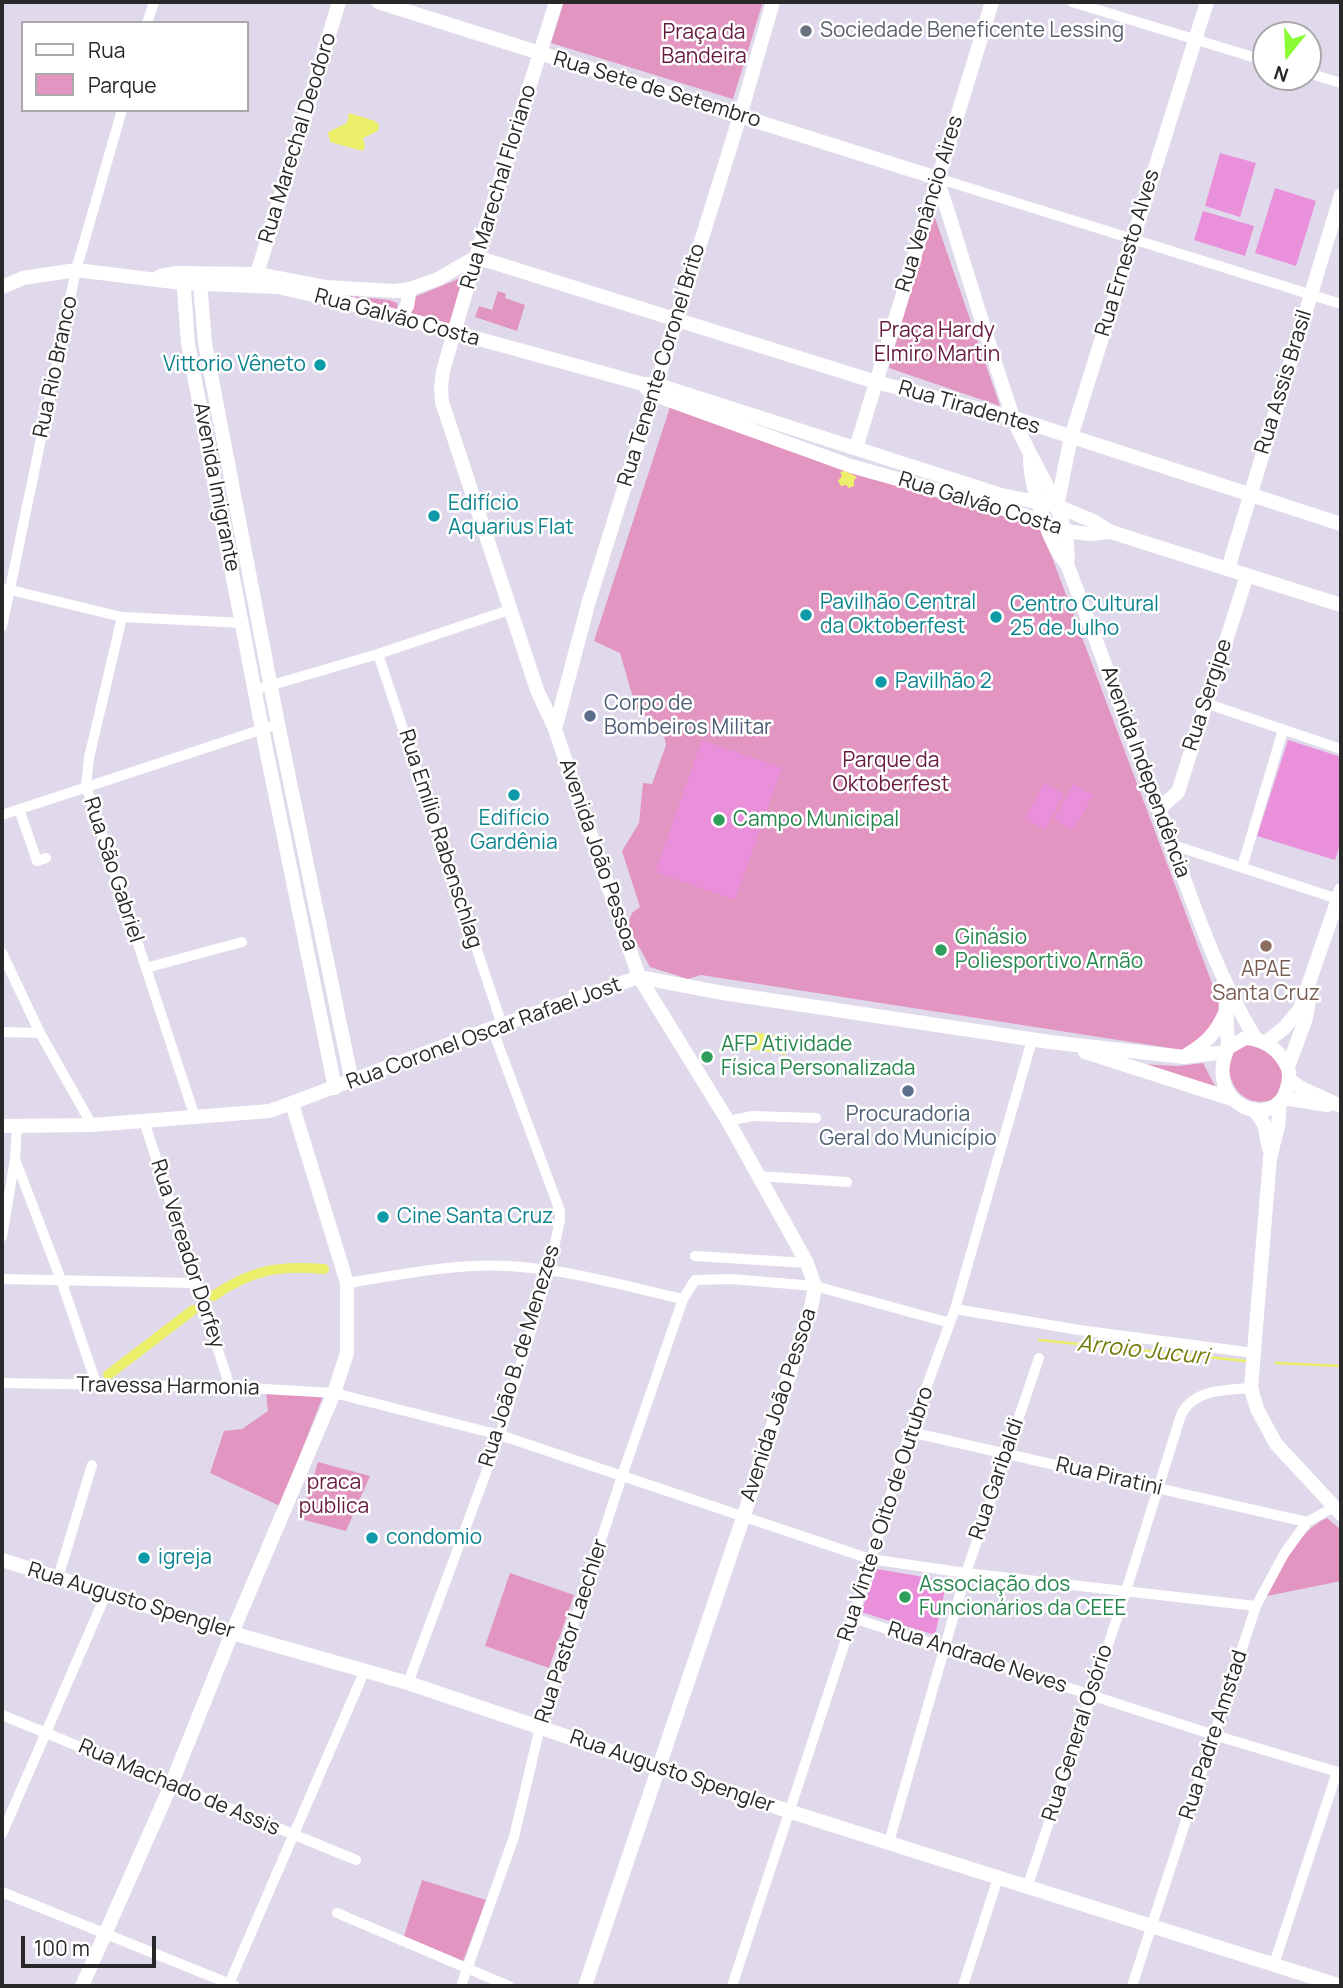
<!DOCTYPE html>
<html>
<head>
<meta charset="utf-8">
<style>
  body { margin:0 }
  #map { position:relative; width:1343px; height:1988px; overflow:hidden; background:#dfd9eb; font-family:Manrope,sans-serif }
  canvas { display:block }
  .frame { position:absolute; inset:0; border:4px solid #282828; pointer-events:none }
  .legend { position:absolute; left:21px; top:21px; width:228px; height:91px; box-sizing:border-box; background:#fff; border:2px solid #a9a9a9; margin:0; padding:9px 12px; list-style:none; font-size:21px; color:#282828 }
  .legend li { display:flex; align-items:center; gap:14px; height:35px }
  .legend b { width:35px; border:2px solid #a9a9a9 }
  .north { position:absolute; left:1252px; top:21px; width:70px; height:70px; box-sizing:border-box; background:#fff; border:2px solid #a9a9a9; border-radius:50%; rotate:198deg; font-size:19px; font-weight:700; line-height:28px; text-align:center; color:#282828 }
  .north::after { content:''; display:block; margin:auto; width:24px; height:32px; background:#8bfb36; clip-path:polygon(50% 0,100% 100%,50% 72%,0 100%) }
  .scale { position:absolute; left:21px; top:1936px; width:135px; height:32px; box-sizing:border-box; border:4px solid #282828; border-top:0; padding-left:9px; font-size:21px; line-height:24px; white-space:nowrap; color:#282828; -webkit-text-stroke:5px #fff; paint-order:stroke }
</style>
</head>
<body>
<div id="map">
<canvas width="1343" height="1988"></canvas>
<div class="frame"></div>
<ul class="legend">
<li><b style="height:9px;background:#fff"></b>Rua</li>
<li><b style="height:19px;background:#e395c2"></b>Parque</li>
</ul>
<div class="north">N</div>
<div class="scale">100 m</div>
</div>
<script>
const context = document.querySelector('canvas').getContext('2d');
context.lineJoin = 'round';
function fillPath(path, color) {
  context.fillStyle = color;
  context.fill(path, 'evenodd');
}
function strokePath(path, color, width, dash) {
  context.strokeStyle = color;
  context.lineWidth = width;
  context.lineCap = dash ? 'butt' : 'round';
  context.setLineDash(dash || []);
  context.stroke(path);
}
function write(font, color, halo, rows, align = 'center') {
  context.font = font + ' Manrope,sans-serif';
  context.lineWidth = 5;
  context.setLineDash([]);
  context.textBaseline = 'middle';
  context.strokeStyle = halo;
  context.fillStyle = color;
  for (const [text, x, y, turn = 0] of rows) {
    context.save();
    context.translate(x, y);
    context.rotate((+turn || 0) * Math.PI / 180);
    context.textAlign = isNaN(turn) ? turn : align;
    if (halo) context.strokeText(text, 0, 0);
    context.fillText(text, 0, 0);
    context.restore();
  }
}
fillPath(new Path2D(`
  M564 2H763L733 99 551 43Z
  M933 212 1000 406 889 368Z
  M472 270 455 326 408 312 412 298 456 280Z
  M498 291 506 294 505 298 525 305 517 331 475 317 479 306 492 310Z
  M339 295 389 300 397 303 398 308 396 310Z
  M671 404 1041 528 1219 1002 1217 1023 1189 1051 701 975 688 979 650 967 627 925 632 913 640 907 622 851 639 823 643 783 652 784 666 745 663 731 636 708 620 653 594 641Z
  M1243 1044C1266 1048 1273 1054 1284 1075L1277 1098C1245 1111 1227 1087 1228 1057Z
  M1203 1063 1217 1090 1136 1064 1179 1066Z
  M266 1393 323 1396 280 1506 210 1473 224 1431 242 1429 268 1411Z
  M318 1462 370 1476 346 1531 301 1519Z
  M1327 1518 1341 1530V1581L1267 1596C1281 1569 1297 1531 1327 1518Z
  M510 1573 574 1595 549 1668 485 1646Z
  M422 1880 486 1900 463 1961 404 1936Z`), '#e395c2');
fillPath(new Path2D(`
  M1220 153 1256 163 1240 217 1205 206Z
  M1275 188 1316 201 1296 266 1255 253Z
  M1203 211 1254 226 1245 256 1194 240Z
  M702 740 782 768 735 900 655 872Z
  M1288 740 1341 757V841L1335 860 1257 836Z
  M1044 783 1064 794 1045 829 1025 819Z
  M1073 784 1093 795 1074 830 1054 820Z
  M877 1569 947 1581 935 1635 861 1612Z`), '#ea90da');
fillPath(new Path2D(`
  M349 113 375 121 379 125 378 131 363 138 365 147 363 151 330 142 328 132 347 123Z
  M845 471 857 477 854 480V486L849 488 846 485 841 486 838 481 842 476 840 472Z
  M753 1032 789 1038 786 1055 750 1049Z`), '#ecef6a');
strokePath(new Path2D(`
  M1039 1340 1246 1361
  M1276 1363 1341 1366`), '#ecef6a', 2.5);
strokePath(new Path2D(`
  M213 1296C252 1270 278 1265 324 1269
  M108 1375 193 1310`), '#ecef6a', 10);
strokePath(new Path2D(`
  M1072 2 1266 61
  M147 23 154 2
  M1308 73 1341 83
  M937 178 1341 304
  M2 588 122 617 243 623
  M122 617 89 758 86 786 195 1117
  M2 627 76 270 122 110
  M378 654 502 1025
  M255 690 378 654 512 609
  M1205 703 1341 749
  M19 809 37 861 46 858
  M2 815 278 724
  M1170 844 1341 900
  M1242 867 1283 730
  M2 953 40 1033 92 1125
  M146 968 242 942
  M2 1032 40 1033
  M144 1121 230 1387
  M728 1121 753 1116 816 1118
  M15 1159 61 1280 97 1386
  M759 1176 847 1182
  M2 1237 15 1159 17 1126
  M695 1256 807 1263
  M2 1279 195 1283
  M347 1283C399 1275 455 1263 508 1266 567 1269 625 1286 683 1299
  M955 1309 1079 1330 1254 1353
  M2 1383 230 1387 334 1393 500 1435 870 1559 966 1573 1256 1606
  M910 1432 1307 1522
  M58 1578 92 1465
  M853 1618 1214 1735 1341 1773
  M408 1683 500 1435 549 1269 560 1221V1211L492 1028
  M2 1715 356 1860
  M2 1834 106 1594
  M889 1842 966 1573 1039 1358
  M1027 1888 1126 1591 1181 1415C1193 1389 1226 1390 1251 1388
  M2 1892 235 1986
  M337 1913 509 1986
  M1274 1964 1337 1772
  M228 1986 365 1670
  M461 1986 514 1837 540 1727 622 1476 683 1299 695 1280 730 1279 815 1286 950 1323
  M732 1986 853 1618 910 1432 955 1309 1032 1040
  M963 1986 998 1878
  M1132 1986 1256 1606 1284 1554 1307 1522 1334 1507`), '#fff', 10);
strokePath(new Path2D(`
  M378 2 937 178
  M556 2 476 257 443 371 441 388 442 402 537 690 555 729 639 977 728 1121 807 1263 815 1286 812 1304 744 1515 585 1986
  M937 178C963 258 986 338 1013 417 1029 461 1074 517 1067 564
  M257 274 339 2
  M183 275 188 344 262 729 335 1088
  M160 276 175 273 257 274 325 287 395 291 410 289 438 279 476 257 876 382 1014 418 1341 524
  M200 283 205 343 278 724 352 1082
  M2 287 23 278 76 270 182 283 278 287 348 303 643 384H655L1001 495 1057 506 1093 521 1111 532 1341 605
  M400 317 407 306 410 289
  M646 388 652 394 851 466 1015 512 1073 532 1090 534 1111 532
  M856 448 992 2
  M1030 458C1030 484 1049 546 1067 564 1098 646 1129 727 1159 809 1186 883 1214 972 1256 1039
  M1057 506 1071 437 1207 2
  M1228 569 1341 195
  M555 729 589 601 740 116 773 2
  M1159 809 1178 792 1247 575
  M1225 984 1228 1048
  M1245 1038C1263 1039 1276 1047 1285 1062 1290 1070 1290 1079 1287 1088 1276 1132 1202 1107 1228 1048Z
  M1265 1043 1284 1028 1300 1009 1341 890
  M1085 1052 1232 1099
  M1188 1054C1206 1043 1216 1033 1225 1013
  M1288 1067 1306 1018 1309 1001
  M1289 1079 1301 1088 1341 1106
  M1284 1098 1327 1105
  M1280 1103 1278 1126 1270 1158 1251 1388 1257 1409 1276 1444 1341 1514
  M1254 1109 1264 1124 1269 1149
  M2 1126 92 1125 270 1111 492 1028 639 977 723 993 1050 1042 1184 1057 1226 1052
  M2 1560 232 1633 408 1683 788 1811 1341 1986
  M82 1986 171 1785 232 1633 334 1393 347 1353V1283L292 1104`), '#fff', 14);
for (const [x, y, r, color] of [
  [806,31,7,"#6b7280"],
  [320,365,7,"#0f9aa8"],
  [434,516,7,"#0f9aa8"],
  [806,615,7,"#0f9aa8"],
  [996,617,7,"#0f9aa8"],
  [881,682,7,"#0f9aa8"],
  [590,716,7,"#5c6f8a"],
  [514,795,7,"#0f9aa8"],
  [719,820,7,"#2e9e5b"],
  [1266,946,7,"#8d6e63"],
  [941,950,7,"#2e9e5b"],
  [707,1057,7,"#2e9e5b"],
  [908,1091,7,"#5c6f8a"],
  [383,1217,7,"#0f9aa8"],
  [372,1538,7,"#0f9aa8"],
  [144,1558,7,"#0f9aa8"],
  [905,1597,7,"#2e9e5b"]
]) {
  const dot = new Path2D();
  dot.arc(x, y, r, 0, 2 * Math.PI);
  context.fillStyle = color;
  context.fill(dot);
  strokePath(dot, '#fff', 2.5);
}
write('21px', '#5b616d', '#fff', [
  ["Sociedade Beneficente Lessing",820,31]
], 'left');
write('21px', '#65193b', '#fff', [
  ["Praça da",704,33],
  ["Bandeira",704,57],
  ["Praça Hardy",937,331],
  ["Elmiro Martin",937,355],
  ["Parque da",891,761],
  ["Oktoberfest",891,785],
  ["praca",334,1483],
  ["publica",334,1507]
]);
write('21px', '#282828', '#fff', [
  ["Rua Sete de Setembro",657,90,17],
  ["Rua Marechal Deodoro",298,138,-73],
  ["Rua Marechal Floriano",499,187,-73],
  ["Rua Venâncio Aires",930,204,-73],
  ["Rua Ernesto Alves",1128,253,-73],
  ["Rua Galvão Costa",397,318,15],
  ["Rua Tenente Coronel Brito",662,365,-73],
  ["Rua Rio Branco",56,367,-78],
  ["Rua Assis Brasil",1284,382,-73],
  ["Rua Tiradentes",969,408,16],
  ["Avenida Imigrante",216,487,79],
  ["Rua Galvão Costa",980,504,17],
  ["Rua Sergipe",1208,695,-72],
  ["Avenida Independência",1145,772,70],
  ["Rua Emílio Rabenschlag",440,839,72],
  ["Avenida João Pessoa",598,855,71],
  ["Rua São Gabriel",113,870,72],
  ["Rua Coronel Oscar Rafael Jost",484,1034,-20],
  ["Rua Vereador Dorfey",187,1254,72],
  ["Rua João B. de Menezes",520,1356,-73],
  ["Travessa Harmonia",168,1387,1],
  ["Avenida João Pessoa",779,1405,-72],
  ["Rua Piratini",1109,1477,13],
  ["Rua Garibaldi",997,1479,-71],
  ["Rua Vinte e Oito de Outubro",886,1514,-72],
  ["Rua Augusto Spengler",131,1601,17],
  ["Rua Pastor Laechler",572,1631,-72],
  ["Rua Andrade Neves",977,1658,18],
  ["Rua General Osório",1078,1733,-72],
  ["Rua Padre Amstad",1214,1735,-72],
  ["Rua Augusto Spengler",672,1772,19],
  ["Rua Machado de Assis",179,1788,23]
]);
write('21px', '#0d838f', '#fff', [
  ["Vittorio Vêneto",306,365,"right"],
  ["Edifício",448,504],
  ["Aquarius Flat",448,528],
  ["Pavilhão Central",820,603],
  ["da Oktoberfest",820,627],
  ["Centro Cultural",1010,605],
  ["25 de Julho",1010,629],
  ["Pavilhão 2",895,682],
  ["Edifício",514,819,"center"],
  ["Gardênia",514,843,"center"],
  ["Cine Santa Cruz",397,1217],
  ["condomio",386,1538],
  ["igreja",158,1558]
], 'left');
write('21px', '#4e5e75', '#fff', [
  ["Corpo de",604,704],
  ["Bombeiros Militar",604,728],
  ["Procuradoria",908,1115,"center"],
  ["Geral do Município",908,1139,"center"]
], 'left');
write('21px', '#27864d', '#fff', [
  ["Campo Municipal",733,820],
  ["Ginásio",955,938],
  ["Poliesportivo Arnão",955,962],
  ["AFP Atividade",721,1045],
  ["Física Personalizada",721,1069],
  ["Associação dos",919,1585],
  ["Funcionários da CEEE",919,1609]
], 'left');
write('21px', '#785e54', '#fff', [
  ["APAE",1266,970],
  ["Santa Cruz",1266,994]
]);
write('italic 23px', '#727d0d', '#fff', [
  ["Arroio Jucuri",1143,1351,6]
]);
</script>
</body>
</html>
